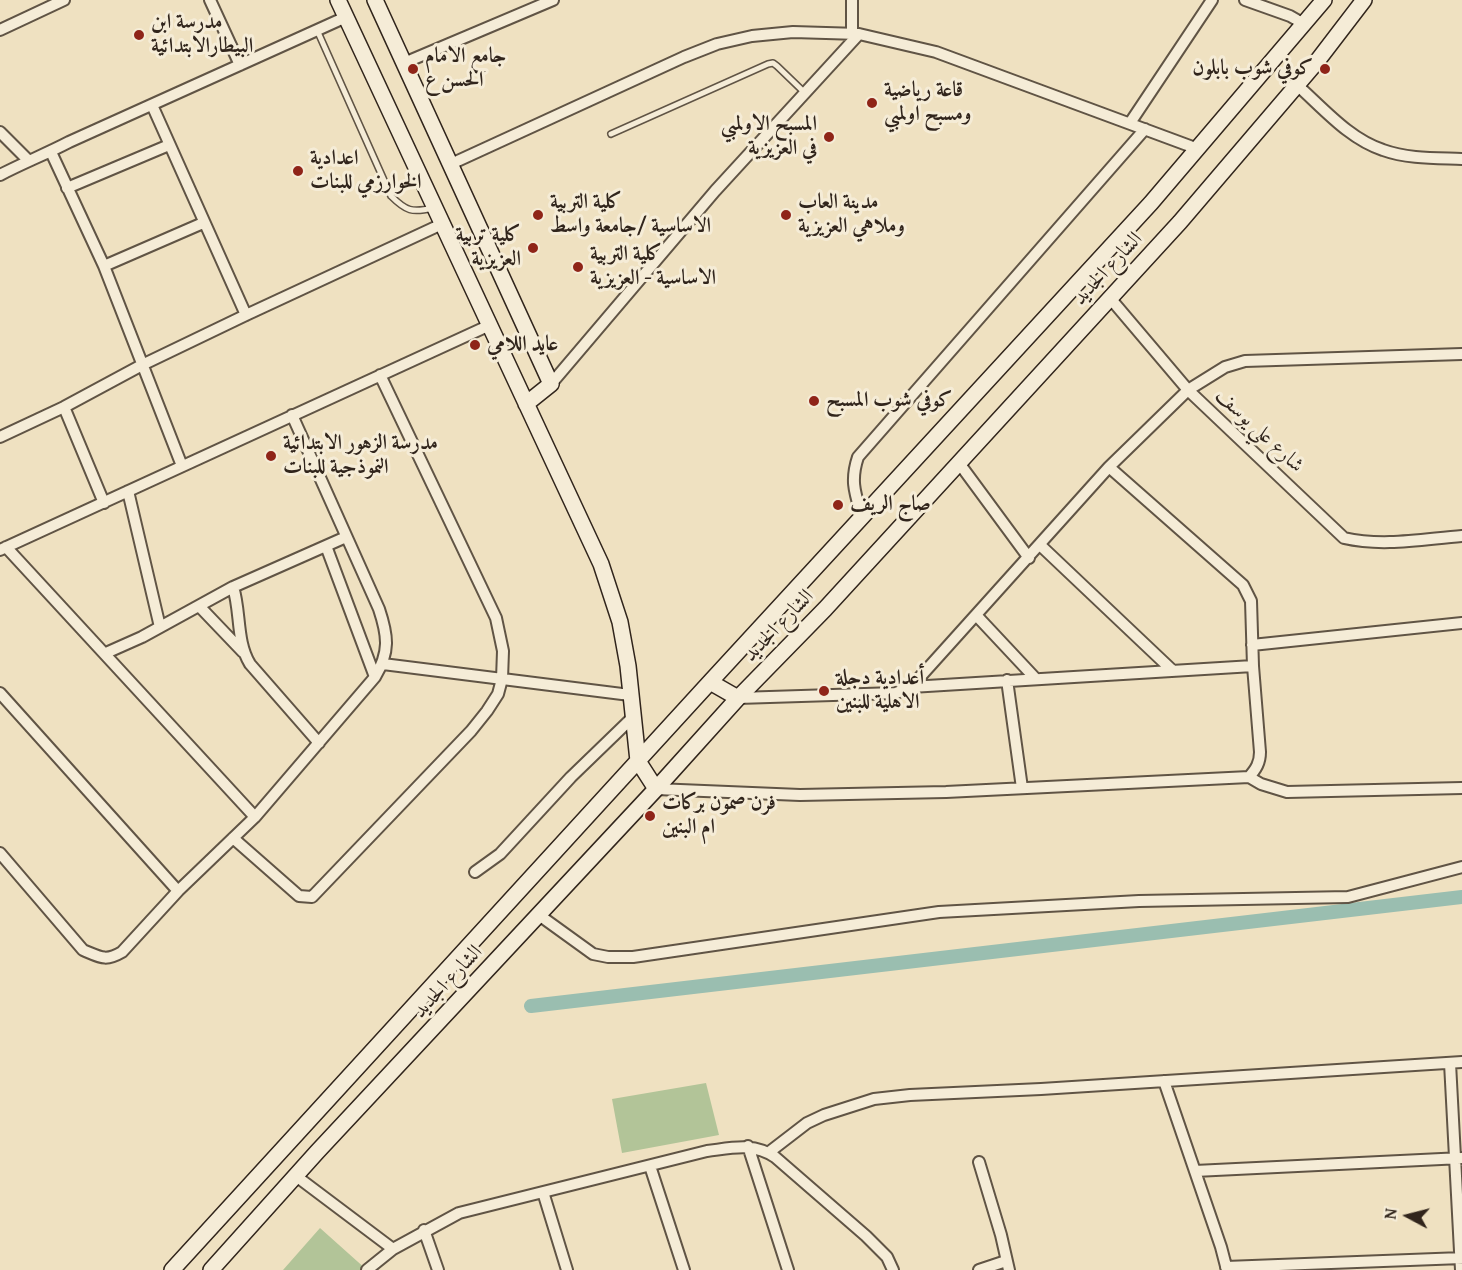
<!DOCTYPE html>
<html>
<head>
<meta charset="utf-8">
<style>
  body { margin:0 }
  #map { position:relative; width:1462px; height:1270px; overflow:hidden; background:#efe1c1; font-family:"Gentium Book Plus",serif }
  canvas { display:block }
  .north { position:absolute; left:1378px; top:1186px; width:60px; height:60px; -webkit-text-stroke:4px #f5ecd7; paint-order:stroke; rotate:277deg; font-size:16px; font-weight:700; line-height:24px; text-align:center; color:#31251c }
  .north::after { content:''; display:block; margin:auto; width:21px; height:27px; background:#31251c; clip-path:polygon(50% 0,100% 100%,50% 72%,0 100%) }
</style>
</head>
<body>
<div id="map">
<canvas width="1462" height="1270"></canvas>
<div class="north">N</div>
</div>
<script>
const context = document.querySelector('canvas').getContext('2d');
context.lineJoin = 'round';
function fillPath(path, color) {
  context.fillStyle = color;
  context.fill(path, 'evenodd');
}
function strokePath(path, color, width, dash) {
  context.strokeStyle = color;
  context.lineWidth = width;
  context.lineCap = dash ? 'butt' : 'round';
  context.setLineDash(dash || []);
  context.stroke(path);
}
function write(font, color, halo, rows, align = 'center') {
  context.font = font + ' "Gentium Book Plus",Amiri,serif';
  context.lineWidth = 6;
  context.setLineDash([]);
  context.textBaseline = 'middle';
  context.strokeStyle = halo;
  context.fillStyle = color;
  for (const [text, x, y, turn = 0] of rows) {
    context.save();
    context.translate(x, y);
    context.rotate((+turn || 0) * Math.PI / 180);
    context.textAlign = isNaN(turn) ? turn : align;
    if (halo) context.strokeText(text, 0, 0);
    context.fillText(text, 0, 0);
    context.restore();
  }
}
fillPath(new Path2D(`
  M706 1083 719 1135 622 1153 612 1099Z
  M320 1228 367 1270H283Z`), '#b2c498');
strokePath(new Path2D(`
  M531 1006 1462 897`), '#9abeb0', 14);
const lane = new Path2D(`
  M317 30 391 196C406 211 412 213 433 208
  M611 134 768 64 773 63 777 66 805 93`);
const street = new Path2D(`
  M210 0 240 65
  M1245 0 1290 16 1304 24
  M0 30 64 0
  M852 34V0
  M404 63 553 0
  M1297 85C1323 108 1349 139 1383 150 1408 159 1436 158 1462 159
  M152 105 246 315
  M1130 123 1212 0
  M0 132 28 160
  M51 152 104 266 182 466
  M451 164 684 57 717 44 752 36 793 32 859 34 936 52 1198 149
  M0 175C23 163 46 154 69 142L346 17
  M67 188 169 145
  M104 266 203 223
  M1462 354 1245 361 1225 367 1188 390 1344 538C1383 547 1423 539 1462 536
  M551 384 715 191 859 34
  M64 407 104 503
  M0 437 64 407 142 365 246 315 442 224
  M959 463 1029 558
  M128 491 160 627
  M862 517C855 493 850 481 858 457L1145 129
  M1040 545 1173 671
  M326 546 375 677
  M6 547 255 817
  M0 550 490 325
  M199 606 243 652
  M976 615 1035 678
  M1252 645 1462 623
  M106 653 142 637 233 587
  M383 664 630 695
  M1007 680 1022 788
  M911 687 1253 666
  M0 693 178 891 122 952C105 962 100 957 83 950L0 853
  M738 698 896 693 911 687 1109 467
  M319 743 250 664C236 641 241 612 233 587L346 537
  M1249 777 1261 784 1287 792 1462 788
  M656 789 800 795 946 792 1249 777C1256 769 1260 763 1260 752L1253 666 1251 601 1243 585 1109 467 1188 390 1110 298
  M233 838 299 896 312 897 471 731 487 711 498 694 502 679 503 651 496 618 380 375
  M475 872 500 854 571 777 632 718
  M178 891 255 817 375 677C390 652 388 636 379 609L292 415
  M539 915 593 954 608 957H633L939 912 1139 901 1348 897 1462 867
  M1450 1063 1461 1270
  M1164 1081 1221 1247 1227 1270
  M748 1146 788 1270
  M768 1153 807 1123 824 1115 874 1099 910 1095 1041 1089 1462 1062
  M979 1162 1001 1235 1009 1270
  M650 1166 684 1270
  M1195 1171 1462 1158
  M296 1176 393 1249 459 1213 707 1151C732 1148 753 1142 775 1157L866 1236 887 1257 893 1270
  M543 1192 567 1270
  M424 1230 438 1270
  M1226 1267 1462 1258
  M367 1270 393 1249
  M979 1270 1006 1261`);
const secondary = new Path2D(`
  M338 0 601 564 620 622 628 666 638 761 656 789
  M375 0 551 384 526 404
  M710 682 738 698
  M172 1270 710 682 1151 203 1324 0
  M211 1270 317 1152 656 789 738 698 825 609 1180 222 1315 64 1364 0`);
strokePath(lane, '#605445', 8);
strokePath(street, '#605445', 14);
strokePath(secondary, '#31251c', 18);
strokePath(lane, '#f5ecd7', 5);
strokePath(street, '#f5ecd7', 10);
strokePath(secondary, '#f5ecd7', 15);
for (const [x, y, r, color] of [
  [139,35,6,"#8f2418"],
  [413,69,6,"#8f2418"],
  [1325,69,6,"#8f2418"],
  [872,103,6,"#8f2418"],
  [829,137,6,"#8f2418"],
  [298,171,6,"#8f2418"],
  [538,215,6,"#8f2418"],
  [786,215,6,"#8f2418"],
  [533,248,6,"#8f2418"],
  [578,267,6,"#8f2418"],
  [475,345,6,"#8f2418"],
  [814,401,6,"#8f2418"],
  [271,456,6,"#8f2418"],
  [838,505,6,"#8f2418"],
  [824,691,6,"#8f2418"],
  [650,816,6,"#8f2418"]
]) {
  const dot = new Path2D();
  dot.arc(x, y, r, 0, 2 * Math.PI);
  context.fillStyle = color;
  context.fill(dot);
  strokePath(dot, '#f5ecd7', 2);
}
write('bold 21px', '#31251c', '#f5ecd7', [
  ["مدرسة ابن",151,23],
  ["البيطارالابتدائية",151,47],
  ["جامع الامام",425,57],
  ["الحسن ع",425,81],
  ["كوفي شوب بابلون",1313,69,"right"],
  ["قاعة رياضية",884,91],
  ["ومسبح اولمبي",884,115],
  ["المسبح الاولمبي",817,125,"right"],
  ["في العزيزية",817,149,"right"],
  ["اعدادية",310,159],
  ["الخوارزمي للبنات",310,183],
  ["كلية التربية",550,203],
  ["الاساسية /جامعة واسط",550,227],
  ["مدينة العاب",798,203],
  ["وملاهي العزيزية",798,227],
  ["كلية تربية",521,236,"right"],
  ["العزيزية",521,260,"right"],
  ["كلية التربية",590,255],
  ["الاساسية - العزيزية",590,279],
  ["عايد اللامي",487,345],
  ["كوفي شوب المسبح",826,401],
  ["مدرسة الزهور الابتدائية",283,444],
  ["النموذجية للبنات",283,468],
  ["صاج الريف",850,505],
  ["أعدادية دجلة",836,679],
  ["الاهلية للبنين",836,703],
  ["فرن صمون بركات",662,804],
  ["ام البنين",662,828]
], 'left');
write('21px', '#31251c', '#f5ecd7', [
  ["الشارع الجديد",1108,269,-47],
  ["شارع علي يوسف",1259,431,43],
  ["الشارع الجديد",779,626,-46],
  ["الشارع الجديد",448,982,-47]
]);
</script>
</body>
</html>
